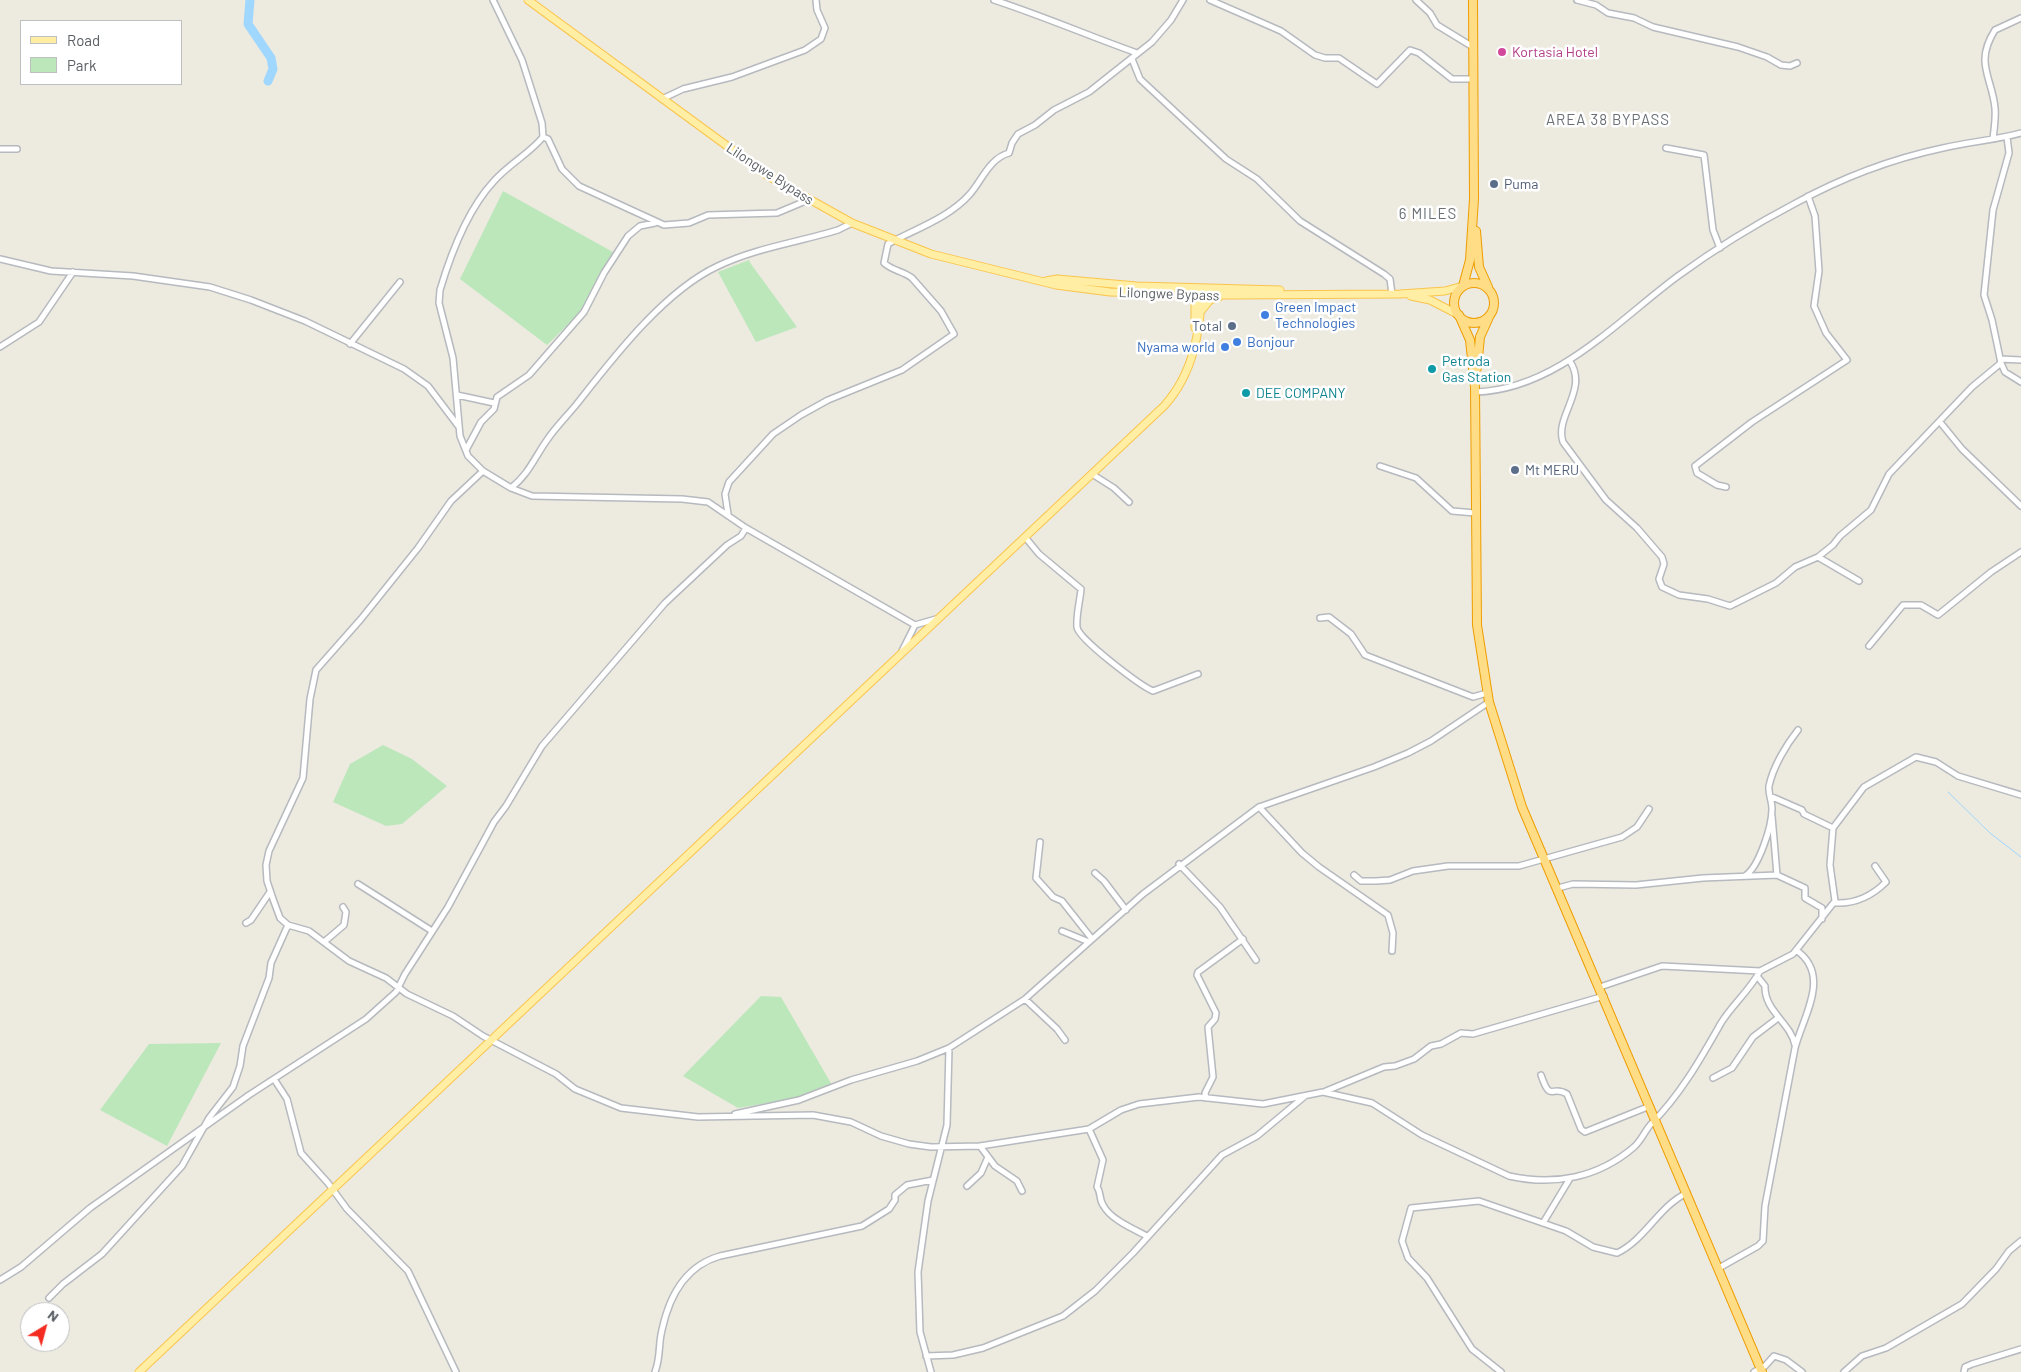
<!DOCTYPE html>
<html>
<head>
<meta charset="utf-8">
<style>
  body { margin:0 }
  #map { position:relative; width:2021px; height:1372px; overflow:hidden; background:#edeae0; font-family:Barlow,sans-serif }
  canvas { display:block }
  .legend { position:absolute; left:20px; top:20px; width:162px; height:65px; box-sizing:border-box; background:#fff; border:1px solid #bdbfc1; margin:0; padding:6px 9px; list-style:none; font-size:15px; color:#595e63 }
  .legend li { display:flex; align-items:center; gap:10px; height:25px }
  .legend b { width:25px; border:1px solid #bdbfc1 }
  .north { position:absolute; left:20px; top:1302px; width:50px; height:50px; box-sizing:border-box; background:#fff; border:1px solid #bdbfc1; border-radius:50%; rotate:37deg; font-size:14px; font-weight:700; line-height:20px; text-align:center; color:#595e63 }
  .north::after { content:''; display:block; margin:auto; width:18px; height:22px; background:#f42b20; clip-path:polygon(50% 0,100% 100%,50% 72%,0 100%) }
</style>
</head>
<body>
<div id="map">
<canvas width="2021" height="1372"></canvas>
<ul class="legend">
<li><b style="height:6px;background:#ffeea4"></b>Road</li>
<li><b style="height:14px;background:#bce7bb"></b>Park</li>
</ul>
<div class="north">N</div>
</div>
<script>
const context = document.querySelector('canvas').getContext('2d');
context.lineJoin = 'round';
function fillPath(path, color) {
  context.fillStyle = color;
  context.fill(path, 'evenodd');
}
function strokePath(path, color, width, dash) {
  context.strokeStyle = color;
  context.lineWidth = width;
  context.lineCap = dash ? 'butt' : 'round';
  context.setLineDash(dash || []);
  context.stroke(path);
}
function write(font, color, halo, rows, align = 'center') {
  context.font = font + ' Barlow,sans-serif';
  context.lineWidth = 5;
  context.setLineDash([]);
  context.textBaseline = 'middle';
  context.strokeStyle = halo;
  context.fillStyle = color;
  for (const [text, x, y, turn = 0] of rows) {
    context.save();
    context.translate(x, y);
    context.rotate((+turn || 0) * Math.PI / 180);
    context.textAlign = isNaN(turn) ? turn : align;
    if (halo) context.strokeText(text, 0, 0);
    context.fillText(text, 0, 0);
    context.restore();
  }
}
fillPath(new Path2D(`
  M503 191 613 252 583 310 547 345 460 279Z
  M749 260 751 264 797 327 756 342 718 272Z
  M383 745 412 759 447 786 402 824 386 826 333 802 350 764Z
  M761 996 781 997 832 1085 793 1099 738 1108 683 1076Z
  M221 1043 167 1146 100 1110 149 1044Z`), '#bce7bb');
strokePath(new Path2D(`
  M1948 792 1990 833 2021 857`), '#9fd7ff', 1);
strokePath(new Path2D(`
  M250 0 248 24 271 58 273 69 268 81`), '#9fd7ff', 9);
const minor = new Path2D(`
  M493 0 522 60 542 123 543 137C529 154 509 164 494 181 468 209 451 253 440 290L439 303 453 358 460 436 468 456 483 471 511 488 532 496 682 499 708 502 746 528 915 625 936 619
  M994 0C1043 16 1089 36 1137 53
  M1210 0 1281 31 1315 55 1325 58H1339L1377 84 1410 50 1419 53 1452 79H1473
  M1416 0 1430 13 1437 25 1473 47
  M1577 0 1596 5 1608 13 1634 18 1653 27 1738 47 1767 57 1781 65 1790 66 1797 63
  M1132 59 1140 79 1226 159 1257 179 1300 221 1384 274 1390 279 1392 294
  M662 99 683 89 732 77 805 50 821 39 825 28 817 10 816 0
  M543 137 548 139 562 169 579 186 664 225 689 223 708 215 777 213 808 200
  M2007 137 2009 153 1993 210 1984 295 1992 320 2001 363 2005 372 2021 382
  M1993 139C1994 129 1996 118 1995 108 1992 77 1974 63 1995 30L2021 18
  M1666 148 1704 155 1713 230 1720 248
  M0 149H17
  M0 259 51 271 133 276 210 287 251 300 305 321 404 369 428 386 459 427
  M350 344 400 282
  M0 347 39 322 73 272
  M2000 359 2021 360
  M1569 360C1590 389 1554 416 1563 442L1606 500 1637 528 1662 557 1664 564 1659 579 1662 587 1679 595 1708 599 1730 606 1776 583 1795 567 1818 557 1833 545 1840 536 1871 510 1889 474 1972 387 2001 363
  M1475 392C1556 390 1617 321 1678 276 1715 249 1754 225 1794 204 1841 178 1891 159 1943 148 1969 142 1995 140 2021 133
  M457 395 494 403
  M1940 422 1962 449 2021 506
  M466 450 481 422 494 409 497 397 529 375 584 312 604 273 628 236 640 226 655 223
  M1380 466 1416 478 1452 511 1475 513
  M483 471 451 501 418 548 361 619 316 670 310 699 303 778 269 851 266 865 267 881 273 899 280 918 288 925 309 931 349 961 386 978 407 994 453 1016 483 1036 556 1074 575 1089 621 1108 698 1117 813 1115 851 1122 881 1136 909 1144 931 1147 980 1146 1089 1129 1121 1110 1139 1104 1199 1097 1263 1104 1323 1092 1372 1103 1422 1135 1509 1176C1554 1186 1598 1178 1634 1147 1642 1140 1645 1130 1652 1123 1681 1094 1701 1058 1721 1023 1732 1005 1750 990 1760 971
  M1092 474 1114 488 1129 502
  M1726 487 1717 485 1697 473 1695 466 1752 422 1847 360 1826 333 1814 306 1819 271 1815 216 1808 196
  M511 488C528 475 535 457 547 440 555 428 566 417 576 405 613 358 664 291 718 266 755 248 799 242 838 230L852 223
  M728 514 725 494 729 482 773 434 801 415 828 400 902 370 954 334 941 311 912 278C903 271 893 271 884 263L888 244C915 229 949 218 970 194 982 180 990 158 1009 153L1012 143 1018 134 1035 125 1054 110 1089 92 1152 42 1171 20 1183 0
  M1025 537 1039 554 1081 589C1080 601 1076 615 1077 627 1078 639 1141 686 1153 691L1198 674
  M1818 557 1859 581
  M1320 618 1329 617 1351 634 1365 655 1473 697 1487 693
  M1869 646 1903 605H1921L1938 615 1991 572 2021 552
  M902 651 915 625
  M1770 796 1802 810 1804 814 1833 828
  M1259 807 1302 853 1319 867 1388 915 1393 933 1392 951
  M1772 816 1777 875
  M1040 842 1036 878 1053 897 1062 901 1092 939
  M1179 864 1220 907 1256 960
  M1095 873 1104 881 1126 910
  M1354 875 1361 881H1376L1390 880 1413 871 1448 866H1519L1622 837 1637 827 1649 809
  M1745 876C1759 867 1772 826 1772 809 1772 801 1768 793 1769 786 1773 767 1786 745 1798 730
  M358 884 432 931
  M1558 888 1573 884 1636 885 1703 878 1777 875 1805 888V898L1822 908V919
  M1835 903C1855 904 1872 896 1886 882L1875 866
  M246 923 251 920 270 892
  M1062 931 1089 942
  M324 942 344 925 346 912 343 907
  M1757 976 1765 986C1764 1011 1791 1023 1795 1045
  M1600 987 1662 966 1760 971 1793 954 1835 901 1830 865 1833 828 1864 787 1916 757 1936 762 1958 776 2021 795
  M1025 999 1057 1029 1065 1040
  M1541 1075C1551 1104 1551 1084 1567 1094L1581 1129 1585 1132 1650 1106
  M1713 1078 1732 1068 1753 1037 1778 1018
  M274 1079 287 1099 301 1153 328 1183 347 1209 408 1271 456 1372
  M1326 1091 1384 1067 1395 1066 1414 1059 1431 1046 1441 1044 1461 1033 1473 1034 1604 996
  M1206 1098 1205 1093 1213 1077 1208 1027 1215 1019 1216 1013 1197 975 1198 972 1243 939
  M735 1114 799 1100 851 1080 917 1061 949 1048 1025 999 1143 894 1259 807 1374 767 1408 753 1431 741 1489 702
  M1089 1129 1103 1160 1097 1187C1101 1192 1099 1199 1103 1205 1110 1219 1133 1229 1147 1236
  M980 1146 995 1166 1017 1181 1022 1191
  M967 1186 981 1173 988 1157
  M1543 1223 1569 1180
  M1719 1268 1758 1246 1763 1241 1765 1206 1795 1048C1803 1016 1832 975 1796 950
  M0 1280 21 1267 90 1208 249 1095 366 1019 396 992 405 974 448 907 494 822 506 806 542 746 665 603 727 545 741 536 746 528
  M49 1298 63 1284 102 1254 182 1166 209 1118 233 1087 240 1066 243 1046 269 978 271 963 288 925
  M926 1356 953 1355 983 1348 1063 1316 1095 1291 1133 1253 1222 1155 1257 1136 1305 1096
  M655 1372C661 1356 658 1345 662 1330 669 1297 685 1266 720 1256L862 1226 889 1209 895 1200V1195L907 1185 933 1180
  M931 1372 920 1332 918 1272 928 1201 947 1125 949 1048
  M1501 1372 1472 1349 1427 1278 1408 1258 1402 1241 1411 1208 1479 1201 1566 1231 1593 1247 1617 1253C1645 1240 1659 1206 1687 1193
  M1754 1372 1765 1366 1774 1356 1786 1360 1802 1372
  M1844 1372 1862 1356 1886 1348 1962 1304 1996 1269 2009 1251 2021 1241
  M1964 1372 1965 1367 1972 1364 2021 1349`);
const major = new Path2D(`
  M528 0 768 176 852 223 931 254 1056 285 1110 292 1232 295 1400 294 1445 291 1463 286
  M1046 281 1057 279 1137 286 1280 290
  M1411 296 1430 300 1459 315
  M1201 311 1210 300 1219 297
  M1195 328V291
  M139 1372 1164 406C1194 373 1200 331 1202 288`);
const highway = new Path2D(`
  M1476 231 1479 267 1488 287
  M1454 303a20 20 0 1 1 40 0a20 20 0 1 1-40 0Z
  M1463 286 1470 260 1474 199 1473 0
  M1459 315 1470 340 1475 387 1477 625 1489 702 1522 807 1762 1372
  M1477 368 1480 337 1489 317`);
strokePath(minor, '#b6b9be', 8);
strokePath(major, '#fac54d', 9);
strokePath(highway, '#ee9d00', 10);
strokePath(minor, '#fff', 5);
strokePath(major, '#ffeea4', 7);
strokePath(highway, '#ffdd86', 8);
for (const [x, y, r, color] of [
  [1502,52,5,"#d1479c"],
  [1494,184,5,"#5c6f8a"],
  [1265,315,5,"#3f7fe0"],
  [1232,326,5,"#5c6f8a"],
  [1237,342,5,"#3f7fe0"],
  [1225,347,5,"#3f7fe0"],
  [1432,369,5,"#0f9aa8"],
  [1246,393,5,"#0f9aa8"],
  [1515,470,5,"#5c6f8a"]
]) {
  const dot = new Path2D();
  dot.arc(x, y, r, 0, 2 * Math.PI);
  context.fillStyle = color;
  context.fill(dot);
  strokePath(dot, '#fff', 2);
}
write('14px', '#b23c85', '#fff', [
  ["Kortasia Hotel",1512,52]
], 'left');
write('14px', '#595e63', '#fff', [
  ["Lilongwe Bypass",770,174,33],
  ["Lilongwe Bypass",1169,294,2]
]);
write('14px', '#4e5e75', '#fff', [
  ["Puma",1504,184],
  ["Total",1222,326,"right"],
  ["Mt MERU",1525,470]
], 'left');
write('14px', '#366cbe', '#fff', [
  ["Green Impact",1275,307],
  ["Technologies",1275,323],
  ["Bonjour",1247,342],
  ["Nyama world",1215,347,"right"]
], 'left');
write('14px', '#0d838f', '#fff', [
  ["Petroda",1442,361],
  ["Gas Station",1442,377],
  ["DEE COMPANY",1256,393]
], 'left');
context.letterSpacing = '1px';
write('15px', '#6a7075', '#fff', [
  ["AREA 38 BYPASS",1608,120],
  ["6 MILES",1428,214]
]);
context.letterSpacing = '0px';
</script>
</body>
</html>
